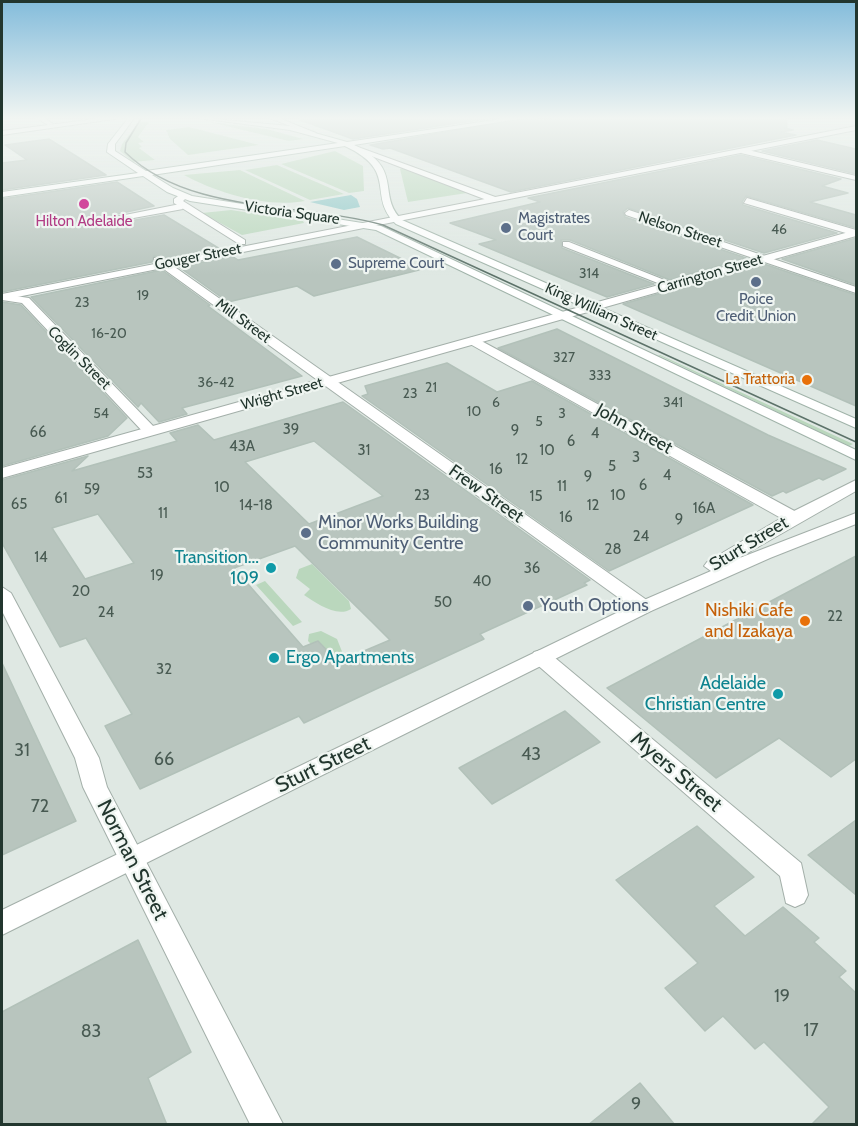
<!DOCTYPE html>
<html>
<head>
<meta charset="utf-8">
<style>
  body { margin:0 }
  #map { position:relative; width:858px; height:1126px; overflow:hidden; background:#dfe8e3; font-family:Cabin,sans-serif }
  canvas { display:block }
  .frame { position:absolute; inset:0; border:3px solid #22362e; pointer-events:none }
</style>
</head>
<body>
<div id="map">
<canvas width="858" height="1126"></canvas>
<div class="frame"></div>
</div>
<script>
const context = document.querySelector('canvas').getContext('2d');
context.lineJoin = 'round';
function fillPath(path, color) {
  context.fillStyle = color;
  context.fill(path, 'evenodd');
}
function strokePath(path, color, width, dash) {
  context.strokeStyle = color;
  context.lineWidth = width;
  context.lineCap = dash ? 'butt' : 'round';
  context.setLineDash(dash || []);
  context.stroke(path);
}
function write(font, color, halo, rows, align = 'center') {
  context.font = font + ' Cabin,sans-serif';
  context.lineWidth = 4.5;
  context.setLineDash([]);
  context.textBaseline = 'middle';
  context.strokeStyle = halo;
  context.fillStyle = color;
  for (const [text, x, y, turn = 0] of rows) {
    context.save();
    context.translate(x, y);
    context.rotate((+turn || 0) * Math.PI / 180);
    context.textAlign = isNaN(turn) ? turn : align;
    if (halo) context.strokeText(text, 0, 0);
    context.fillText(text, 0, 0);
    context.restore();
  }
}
fillPath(new Path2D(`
  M139 122H149L138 137 144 142 138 143 142 147 139 148 155 160 133 162 120 151 122 144Z
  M209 122 267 129 303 139 289 141Z
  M189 127 259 145 188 155 170 139 166 130Z
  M335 151 363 166 364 191 349 193 281 164Z
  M277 165 344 194 310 200 245 170Z
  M402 168 464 191 467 193 408 202 400 169Z
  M240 170 305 201C267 208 217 193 184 175Z
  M231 210 303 221 304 223 242 235 202 213Z
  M658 355H660L853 444 849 446Z
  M312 564 349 601 351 609C337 618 316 603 304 595L310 589 296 578 299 569Z
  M265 581 302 622 293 626 256 585Z
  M321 631 337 639 345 659 338 662 318 641 311 644 308 641 309 634Z`), '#bad7bd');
fillPath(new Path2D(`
  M351 195 357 199 360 207 344 210 310 202Z`), '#8dc7c7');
const building = new Path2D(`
  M300 117H498L353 139 300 120Z
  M533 117H538V121L564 117H786L787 127 784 128 793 130 781 132 796 135 511 192 390 148 383 149 370 145Z
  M49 139 106 175 2 190V163L27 160 5 145Z
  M817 140 856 149V174L762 151Z
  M741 155 841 179 822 186 848 193 810 202 856 215V228L746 196 742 202 743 205 837 233 764 253 628 208 623 212 625 217 746 258 670 280 570 240H561L562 248 654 284 607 297 479 244 496 240 450 223 540 202 528 198Z
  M117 182 154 206 90 220 89 224 95 227 164 215 220 249 168 259 154 256 152 262 2 292V199Z
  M357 237 404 260 406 262H403L419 270 314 296 297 286 228 302 179 267 232 256 238 260Z
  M856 238V285L782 259Z
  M764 264 856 295V406L623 304Z
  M162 270 210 305 208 306 302 376 182 408 187 414 159 422 141 403 138 407 31 297Z
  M2 302 21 305 127 418 108 436 2 466Z
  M557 329 768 435 846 469 823 480 819 478 786 493 783 491 772 496 498 348Z
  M447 363 497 392 532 381 753 505 609 571 362 396 368 394 365 386Z
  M343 402 590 580 584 583 587 585 480 634 484 639 374 690 304 723 299 716 140 789 105 726 132 714 86 638 60 647 2 543V480L88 456 72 471 177 441 170 433 198 425 214 440ZM314 441 365 482 383 496 309 524 245 462ZM98 514 134 563 85 579 52 528ZM295 546 372 622 390 640 338 662 318 641 303 647 234 568Z
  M856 556V759L831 777 779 738 716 778 607 688Z
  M2 663 76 821 2 855Z
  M565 711 600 742 492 804 459 768Z
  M856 820V895L808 855Z
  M697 826 754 877 714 906 745 936 783 907 819 938 814 942 846 971 839 977 856 993V1125H811L829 1107 764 1042 755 1049 723 1016 705 1031 665 988 698 963 616 880Z
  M138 940 191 1052 148 1078 167 1125H2V1012Z
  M640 1083 675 1125H588Z`);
fillPath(building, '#b8c5be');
strokePath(building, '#b2c1b9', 1.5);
const pedestrian = new Path2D(`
  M35 117H43L53 124 48 125Z
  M180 204 183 209 95 225 90 222Z`);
const minor = new Path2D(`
  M267 117H276L316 133 311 134Z
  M347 143 498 198 499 200 492 202 345 146Z
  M744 149 856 176V180L741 153Z
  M181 194 188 196 183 201 245 240V244H239L174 203V199Z
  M747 198 856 230V236L744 203Z
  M629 210 856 287V293L626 215 625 213Z
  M563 242H569L677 285 668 287 563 246Z
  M154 258H162L651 603 654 607 651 611H637L154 262Z
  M2 294 29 298 155 428 157 431 155 434H145L22 303 2 300Z
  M474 337 800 514 802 518 794 523 788 522 470 344V338Z
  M2 587 11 593 99 758 107 787 283 1124H250L83 787 75 758 2 611Z
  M541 650 548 652 801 863 808 895 804 903 795 907 786 903 780 876 534 662 531 657 534 652Z`);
const tertiary = new Path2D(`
  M110 117H128L2 135V131Z
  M856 126V130L2 300V294Z
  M856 230V236L2 478V468Z
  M856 480V491L737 559 856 513V524L770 558 651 611 2 935V910L637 603 711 571 704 566 707 562 788 514Z`);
const secondary = new Path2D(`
  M129 117H135L115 144V151L146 171 338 143 290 130 191 117 290 126 347 142 514 117H531L354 145C405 169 376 195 402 220L856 419V428L396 224C366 195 400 172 345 146L152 175 173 188 192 196 381 226 856 450V460L376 230 190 201 167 192 143 176 2 197V192L138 173 107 152 108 144Z`);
strokePath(pedestrian, '#a3afa9', 2);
strokePath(minor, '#a3afa9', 2);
strokePath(tertiary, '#a3afa9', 2);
strokePath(secondary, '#a0b3a9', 2);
fillPath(pedestrian, '#fff');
fillPath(minor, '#fff');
fillPath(tertiary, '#fff');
fillPath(secondary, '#fff');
strokePath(new Path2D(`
  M142 117 126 143 125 152C189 215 301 202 383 225L856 442`), '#5c7269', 1.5);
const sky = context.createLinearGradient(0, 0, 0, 275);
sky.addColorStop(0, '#83bcdb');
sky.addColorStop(0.43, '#f1f5f2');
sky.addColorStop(1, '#f1f5f200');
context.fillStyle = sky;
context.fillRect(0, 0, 858, 275);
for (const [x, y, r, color] of [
  [84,204,6,"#d1479c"],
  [506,228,6,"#5c6f8a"],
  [336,264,6,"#5c6f8a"],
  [756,282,6,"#5c6f8a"],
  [807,380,6,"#e8710a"],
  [306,533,6,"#5c6f8a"],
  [271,568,6,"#0f9aa8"],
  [528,606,6,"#5c6f8a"],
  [805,621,6,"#e8710a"],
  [274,658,6,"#0f9aa8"],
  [778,694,6,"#0f9aa8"]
]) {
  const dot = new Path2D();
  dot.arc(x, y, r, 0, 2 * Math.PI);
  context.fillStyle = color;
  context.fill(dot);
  strokePath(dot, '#eff5f1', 2);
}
write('14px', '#485a52', null, [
  ["46",779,230],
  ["314",589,274],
  ["19",143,296],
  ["23",82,303],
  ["16-20",109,334],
  ["327",564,358],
  ["333",600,376],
  ["36-42",216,383],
  ["21",431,388],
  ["23",410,394],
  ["6",496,403],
  ["341",673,403],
  ["10",474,412],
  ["54",101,414],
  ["3",562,414],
  ["5",539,422]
]);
write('15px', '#22362e', '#eff5f1', [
  ["Victoria Square",292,213,8],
  ["Nelson Street",680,230,18],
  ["Gouger Street",198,257,-11],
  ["Carrington Street",710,274,-16],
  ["King William Street",601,312,24],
  ["Mill Street",243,321,36],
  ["Coglin Street",79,358,45],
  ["Wright Street",282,394,-16]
]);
write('15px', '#4e5e75', '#eff5f1', [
  ["Magistrates",518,219],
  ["Court",518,236],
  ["Supreme Court",348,264],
  ["Poice",756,300,"center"],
  ["Credit Union",756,317,"center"]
], 'left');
write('15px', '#b23c85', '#eff5f1', [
  ["Hilton Adelaide",84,222]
]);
write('15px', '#c56008', '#eff5f1', [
  ["La Trattoria",795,380]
], 'right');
write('15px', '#485a52', null, [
  ["39",291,430],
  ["9",515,431],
  ["66",38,433],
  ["4",595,434],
  ["6",571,442],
  ["43A",242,447],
  ["31",364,451],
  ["10",547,451],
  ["3",636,458],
  ["12",522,460],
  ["5",612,467],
  ["16",496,470],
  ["53",145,474],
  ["4",667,476],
  ["9",588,477],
  ["6",643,486],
  ["11",562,487],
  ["10",222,488],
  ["59",92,490],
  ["23",422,496],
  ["10",618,496],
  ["15",536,497],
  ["61",61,499],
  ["65",19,505],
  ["14-18",256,506],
  ["12",593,506],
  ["16A",704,509],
  ["11",163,514],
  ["16",566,518],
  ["9",679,520],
  ["24",641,537],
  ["28",613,550],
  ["14",41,558],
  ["36",532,569],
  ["19",157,576],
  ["40",482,582],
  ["20",81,592],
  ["50",443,603],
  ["24",106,613],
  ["22",835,617],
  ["32",164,670]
]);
write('18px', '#22362e', '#eff5f1', [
  ["John Street",634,429,29],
  ["Frew Street",486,494,35],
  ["Sturt Street",749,544,-31]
]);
write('18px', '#4e5e75', '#eff5f1', [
  ["Minor Works Building",318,523],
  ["Community Centre",318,544],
  ["Youth Options",540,606]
], 'left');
write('18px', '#0d838f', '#eff5f1', [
  ["Transition...",259,558],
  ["109",259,579],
  ["Ergo Apartments",286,658,"left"],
  ["Adelaide",766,684],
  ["Christian Centre",766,705]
], 'right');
write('18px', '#c56008', '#eff5f1', [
  ["Nishiki Cafe",793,611],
  ["and Izakaya",793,632]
], 'right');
write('18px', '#485a52', null, [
  ["31",22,751],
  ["43",531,755],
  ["66",164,760],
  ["72",40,807],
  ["19",782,997],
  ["17",811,1031],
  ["83",91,1032],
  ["9",636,1105]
]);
write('21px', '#22362e', '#eff5f1', [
  ["Sturt Street",323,765,-26],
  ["Myers Street",676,772,40],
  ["Norman Street",132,860,63]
]);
</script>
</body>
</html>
